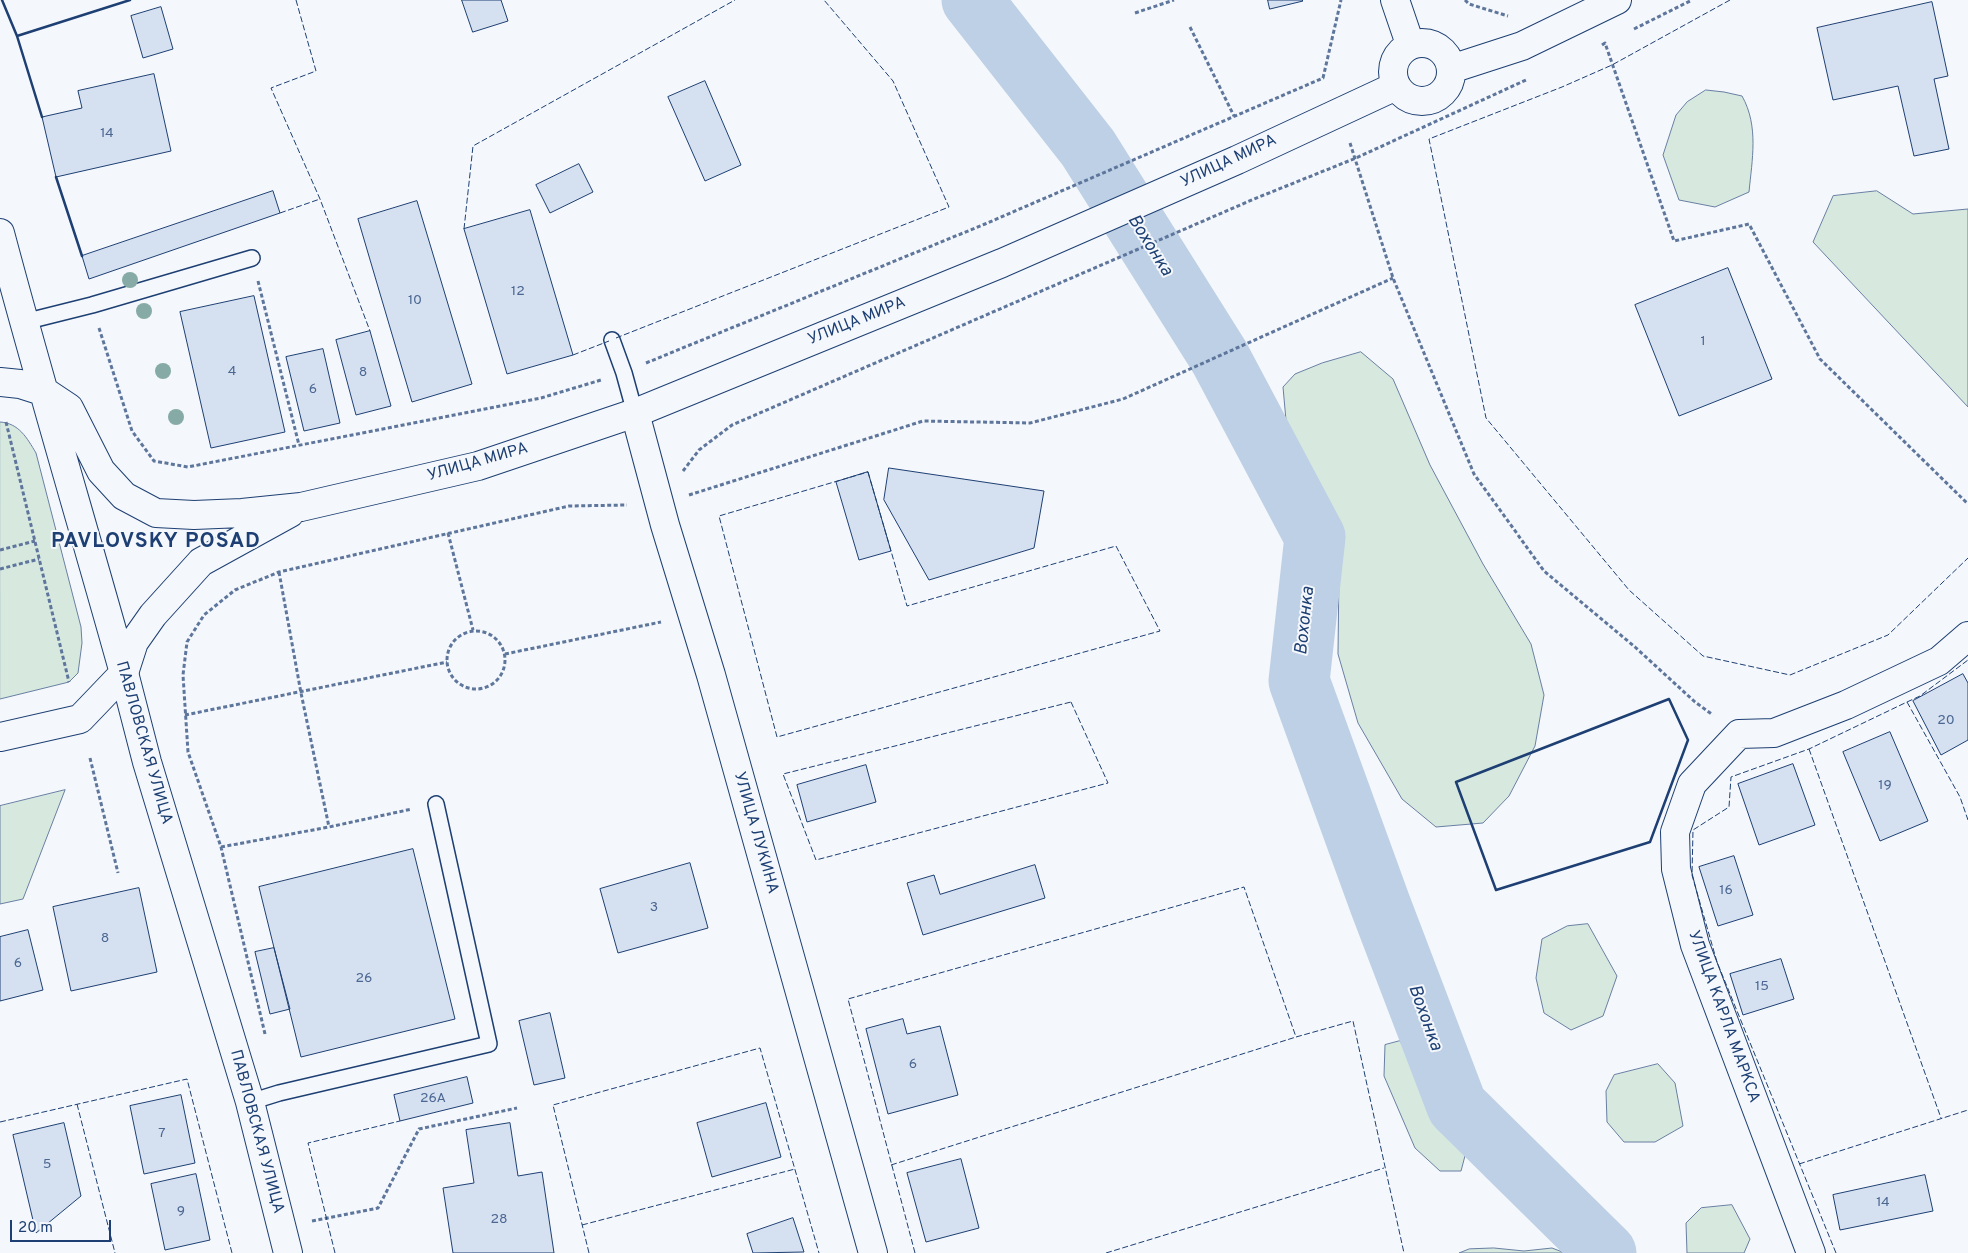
<!DOCTYPE html>
<html>
<head>
<meta charset="utf-8">
<style>
  body { margin:0 }
  #map { position:relative; width:1968px; height:1253px; overflow:hidden; background:#f4f7fb; font-family:Overpass,sans-serif }
  canvas { display:block }
  .scale { position:absolute; left:10px; top:1220px; width:101px; height:22px; box-sizing:border-box; border:2px solid #1d3f73; border-top:0; padding-left:6px; font-size:15px; line-height:18px; white-space:nowrap; color:#1d3f73; -webkit-text-stroke:4px #f4f7fb; paint-order:stroke }
</style>
</head>
<body>
<div id="map">
<canvas width="1968" height="1253"></canvas>
<div class="scale">20 m</div>
</div>
<script>
const context = document.querySelector('canvas').getContext('2d');
context.lineJoin = 'round';
function fillPath(path, color) {
  context.fillStyle = color;
  context.fill(path, 'evenodd');
}
function strokePath(path, color, width, dash) {
  context.strokeStyle = color;
  context.lineWidth = width;
  context.lineCap = dash ? 'butt' : 'round';
  context.setLineDash(dash || []);
  context.stroke(path);
}
function write(font, color, halo, rows, align = 'center') {
  context.font = font + ' Overpass,sans-serif';
  context.lineWidth = 4;
  context.setLineDash([]);
  context.textBaseline = 'middle';
  context.strokeStyle = halo;
  context.fillStyle = color;
  for (const [text, x, y, turn = 0] of rows) {
    context.save();
    context.translate(x, y);
    context.rotate((+turn || 0) * Math.PI / 180);
    context.textAlign = isNaN(turn) ? turn : align;
    if (halo) context.strokeText(text, 0, 0);
    context.fillText(text, 0, 0);
    context.restore();
  }
}
const green = new Path2D(`
  M1706 90 1724 92 1742 96C1759 126 1752 160 1749 192L1715 207 1679 200 1663 155 1676 115 1687 102Z
  M1877 191 1913 214 1968 209V407L1813 242 1833 196Z
  M1361 352 1393 379 1430 465 1483 564 1531 644 1544 695 1535 746 1509 796 1483 823 1436 827 1402 799 1358 723 1338 654 1339 566 1337 542 1289 454 1283 387 1295 374 1322 363Z
  M0 422C19 423 27 438 36 453L81 627 82 643 78 673 69 682 0 699Z
  M65 790 23 899 0 904V806Z
  M1588 924 1617 976 1603 1016 1571 1030 1544 1013 1536 978 1542 939 1567 926Z
  M1400 1041 1428 1091 1466 1152 1461 1171H1440L1415 1148 1384 1076 1385 1045Z
  M1658 1064 1675 1083 1683 1126 1655 1142H1624L1607 1122 1606 1091 1614 1075Z
  M1732 1205 1750 1239 1744 1253H1687L1686 1223 1701 1208Z
  M1494 1248 1524 1251 1552 1248 1565 1253H1459L1469 1249Z`);
fillPath(green, '#d7e8df');
strokePath(green, '#687fa3', 1);
strokePath(new Path2D(`
  M972 0 1088 148 1220 358 1315 537 1299 681 1380 904 1457 1106 1606 1253`), '#bed0e5', 61);
const building = new Path2D(`
  M462 0H501L508 21 473 32Z
  M1268 0H1302L1303 1 1270 9Z
  M1932 2 1948 76 1934 79 1949 149 1914 156 1898 86 1833 100 1817 28Z
  M161 7 173 49 143 58 131 16Z
  M154 74 171 151 56 177 42 117 82 108 78 91Z
  M705 81 741 165 705 181 668 97Z
  M579 164 593 192 550 213 536 185Z
  M273 191 280 213 89 279 82 256Z
  M417 201 472 384 412 402 358 219Z
  M530 210 573 355 507 374 464 229Z
  M1728 268 1772 379 1679 416 1635 305Z
  M254 296 285 432 211 448 180 312Z
  M370 331 391 406 356 415 336 340Z
  M323 349 340 423 304 431 286 357Z
  M889 468 1044 491 1034 548 929 580 884 500Z
  M868 472 891 551 859 560 836 482Z
  M1963 674 1968 683V740L1941 755 1913 701Z
  M1890 732 1928 821 1880 841 1843 752Z
  M1793 764 1815 825 1759 845 1738 784Z
  M866 765 876 802 807 822 797 785Z
  M413 849 455 1019 301 1057 259 887Z
  M1734 856 1753 915 1718 926 1699 867Z
  M690 863 708 928 618 953 600 889Z
  M1035 865 1045 898 923 935 907 883 934 875 940 894Z
  M139 888 157 972 71 991 53 907Z
  M28 930 43 990 0 1001V937Z
  M274 948 290 1009 270 1014 255 952Z
  M1781 959 1794 999 1743 1015 1730 974Z
  M550 1013 565 1078 534 1085 519 1021Z
  M903 1019 907 1034 940 1026 958 1095 888 1114 866 1029Z
  M467 1077 473 1103 400 1121 394 1095Z
  M181 1095 195 1163 144 1174 130 1106Z
  M766 1103 781 1157 712 1177 697 1123Z
  M64 1123 81 1196 36 1233 13 1135Z
  M510 1123 518 1176 542 1172 554 1253H453L443 1188 474 1183 466 1130Z
  M961 1159 979 1228 926 1242 907 1173Z
  M196 1174 210 1240 165 1250 151 1184Z
  M1925 1175 1933 1211 1840 1230 1833 1195Z
  M793 1218 804 1252 753 1253 747 1234Z`);
fillPath(building, '#d5e0f0');
strokePath(building, '#1d3f73', 1);
const lane = new Path2D(`
  M24 322 92 305 252 258
  M612 340 624 373 635 413
  M250 1102 279 1093 489 1044 436 804`);
const street = new Path2D(`
  M635 413 665 525 711 675 873 1253
  M124 673 147 762 250 1102 288 1253
  M1811 1253 1695 945 1676 869 1675 832 1692 784 1739 734 1774 733 1846 705 1939 661 1968 636`);
const secondary = new Path2D(`
  M1395 0 1410 44
  M1393 72a29 29 0 1 1 58 0a29 29 0 1 1-58 0Z
  M1451 69 1522 46 1617 0
  M0 233C39 380 83 526 124 673
  M0 382 20 384 45 392 69 408 101 471 124 496 156 513 194 515 242 513 301 507 478 466 635 413 1002 263 1237 160 1396 86
  M0 737 80 719 124 673 134 642 153 615 201 562 290 513`);
strokePath(lane, '#1d3f73', 18);
strokePath(street, '#1d3f73', 30);
strokePath(secondary, '#1d3f73', 30);
strokePath(new Path2D(`
  M1465 0 1469 4 1508 16
  M1135 13 1174 0
  M1190 27 1234 116
  M1634 29 1692 0
  M1602 45 1605 43 1674 241 1749 224 1820 359 1968 504
  M1350 143 1393 278 1474 474 1544 571 1635 647 1695 702 1713 715
  M258 281 299 445
  M99 328 132 431 154 461 188 467 541 398 601 380
  M646 363 985 224 1323 78 1341 0
  M6 422 69 682
  M683 471 699 450 732 425 1254 199 1356 158 1526 80
  M689 495 923 421 1030 423 1123 399 1393 278
  M448 533 473 630
  M0 550 35 541
  M0 569 39 559
  M279 572 301 693 329 827
  M447 660a29 29 0 1 1 58 0a29 29 0 1 1-58 0Z
  M505 654 661 622
  M185 715 447 662
  M90 758 118 873
  M221 847 329 827 412 809
  M265 1034 221 847 188 752 183 675 187 642 204 615 235 590 279 572 569 506 627 505
  M312 1221 378 1208 419 1129 517 1108`), '#5e769c', 3, [4, 2.5]);
strokePath(lane, '#f4f7fb', 15);
strokePath(street, '#f4f7fb', 28);
strokePath(secondary, '#f4f7fb', 28);
strokePath(new Path2D(`
  M296 0 316 71 271 88 320 199 370 331
  M1730 0 1612 65 1562 87 1429 139 1486 418 1629 590 1703 656 1790 675 1888 635 1968 558
  M280 213 320 199
  M464 229 473 146 735 0
  M616 338 949 207 893 81 824 0
  M573 355 609 341
  M868 472 907 606 1116 546 1160 631 777 737 719 516Z
  M1071 702 1108 783 816 860 783 774Z
  M1907 702 1960 797 1968 820
  M1809 749 1941 1118
  M77 1104 115 1253
  M0 1122 187 1079 232 1253
  M1799 1164 1968 1110
  M891 1165 1296 1037
  M582 1225 795 1169
  M335 1253 308 1143 400 1121
  M589 1253 553 1105 760 1048 819 1253
  M915 1253 848 999 1244 887 1296 1037 1353 1021 1404 1253
  M1106 1253 1384 1168
  M1836 1253 1717 962 1692 875 1693 830 1729 807 1731 777 1809 749 1907 702 1920 696 1968 660`), '#1d3f73', 1, [6, 2.5]);
strokePath(new Path2D(`
  M2 0 17 36 42 117
  M17 36 130 0
  M56 177 82 256
  M1669 699 1688 740 1650 842 1496 890 1456 782Z`), '#1d3f73', 2.5);
context.fillStyle = '#86aba6';
for (const [x, y] of [
  [130,280],
  [144,311],
  [163,371],
  [176,417]
]) {
  context.beginPath();
  context.arc(x, y, 8, 0, 2 * Math.PI);
  context.fill();
}
write('14px', '#4b6792', null, [
  ["14",107,134],
  ["12",518,292],
  ["10",415,301],
  ["1",1703,342],
  ["4",232,372],
  ["8",363,373],
  ["6",313,390],
  ["20",1946,721],
  ["19",1885,786],
  ["16",1726,891],
  ["3",654,908],
  ["8",105,939],
  ["6",18,964],
  ["26",364,979],
  ["15",1762,987],
  ["6",913,1065],
  ["26А",433,1099],
  ["7",162,1134],
  ["5",47,1165],
  ["14",1883,1203],
  ["9",181,1212],
  ["28",499,1220]
]);
write('16px', '#1d3f73', '#f4f7fb', [
  ["УЛИЦА МИРА",1229,162,-25],
  ["УЛИЦА МИРА",857,322,-22],
  ["УЛИЦА МИРА",478,463,-16],
  ["ПАВЛОВСКАЯ УЛИЦА",143,743,74],
  ["УЛИЦА ЛУКИНА",755,833,74],
  ["УЛИЦА КАРЛА МАРКСА",1723,1017,70],
  ["ПАВЛОВСКАЯ УЛИЦА",256,1132,75]
]);
write('italic 18px', '#1d3f73', '#f4f7fb', [
  ["Вохонка",1149,246,58],
  ["Вохонка",1306,621,-84],
  ["Вохонка",1424,1018,70]
]);
context.letterSpacing = '1px';
write('bold 21px', '#1d3f73', '#f4f7fb', [
  ["PAVLOVSKY POSAD",156,543]
]);
context.letterSpacing = '0px';
</script>
</body>
</html>
